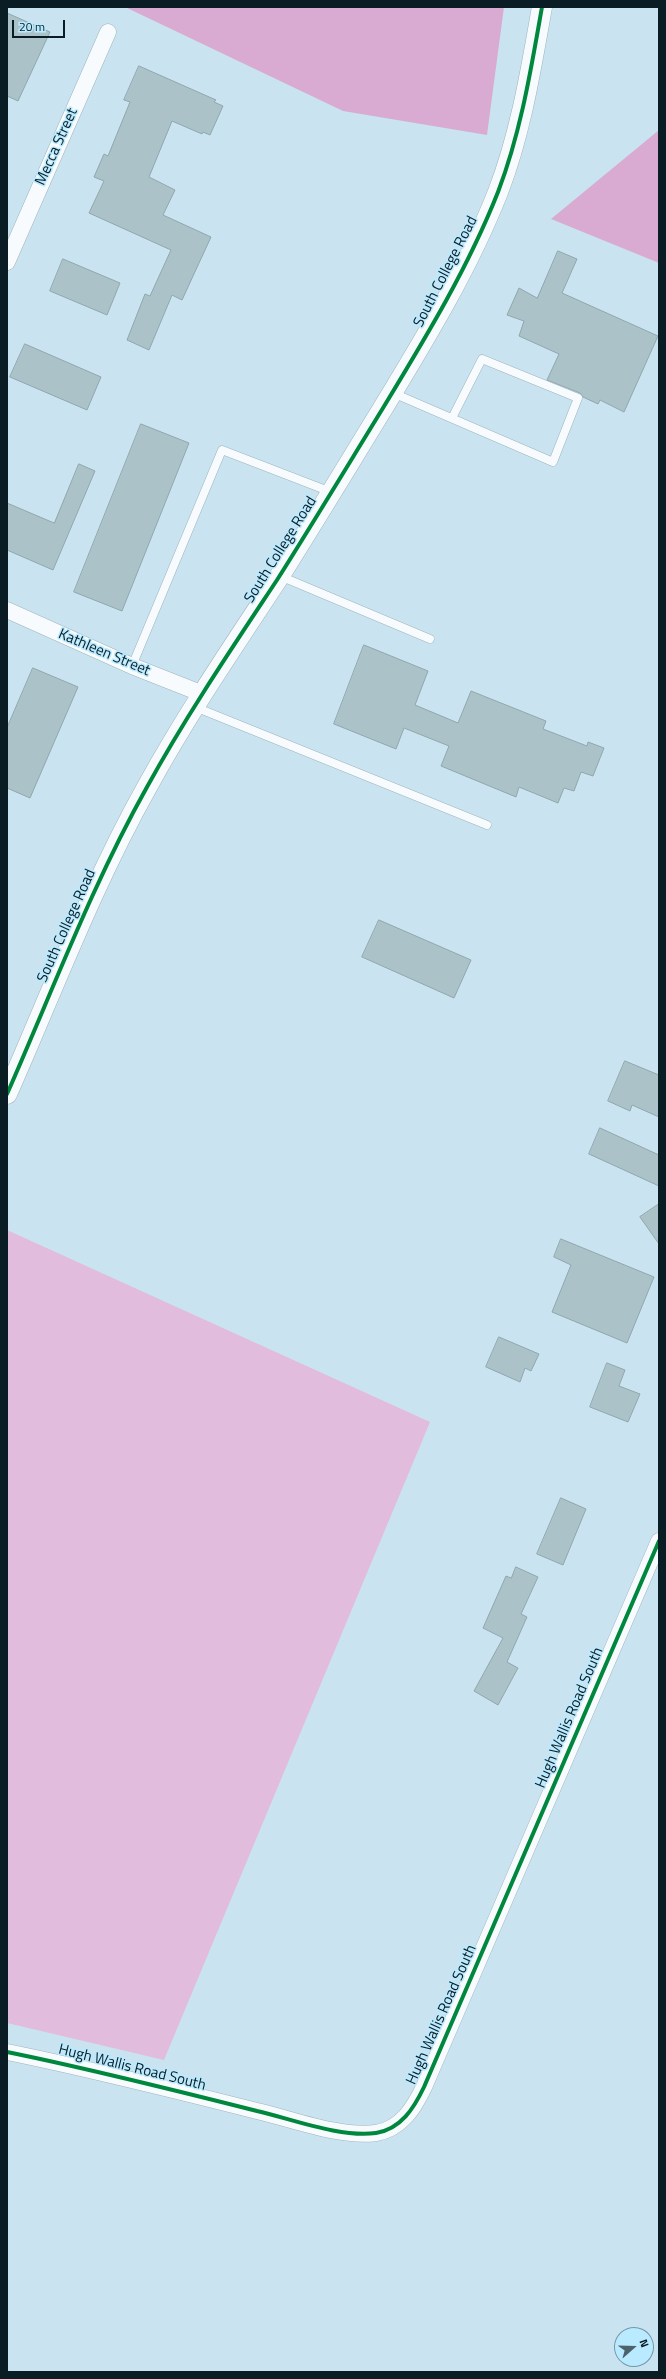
<!DOCTYPE html>
<html>
<head>
<meta charset="utf-8">
<style>
  body { margin:0 }
  #map { position:relative; width:666px; height:2379px; overflow:hidden; background:#c9e4f0; font-family:"Titillium Web",sans-serif }
  canvas { display:block }
  .frame { position:absolute; inset:0; border:8px solid #0a1d24; pointer-events:none }
  .north { position:absolute; left:614px; top:2327px; width:40px; height:40px; box-sizing:border-box; background:#baeaff; border:1px solid #7498a7; border-radius:50%; rotate:70deg; font-size:11px; font-weight:700; line-height:16px; text-align:center; color:#0a1d24 }
  .north::after { content:''; display:block; margin:auto; width:14px; height:18px; background:#4d636b; clip-path:polygon(50% 0,100% 100%,50% 72%,0 100%) }
  .scale { position:absolute; left:12px; top:20px; width:53px; height:18px; box-sizing:border-box; border:2px solid #0a1d24; border-top:0; padding-left:5px; font-size:12px; line-height:14px; white-space:nowrap; color:#0a1d24; -webkit-text-stroke:3px #baeaff; paint-order:stroke }
</style>
</head>
<body>
<div id="map">
<canvas width="666" height="2379"></canvas>
<div class="frame"></div>
<div class="north">N</div>
<div class="scale">20 m</div>
</div>
<script>
const context = document.querySelector('canvas').getContext('2d');
context.lineJoin = 'round';
function fillPath(path, color) {
  context.fillStyle = color;
  context.fill(path, 'evenodd');
}
function strokePath(path, color, width, dash) {
  context.strokeStyle = color;
  context.lineWidth = width;
  context.lineCap = dash ? 'butt' : 'round';
  context.setLineDash(dash || []);
  context.stroke(path);
}
function write(font, color, halo, rows, align = 'center') {
  context.font = font + ' "Titillium Web",sans-serif';
  context.lineWidth = 3;
  context.setLineDash([]);
  context.textBaseline = 'middle';
  context.strokeStyle = halo;
  context.fillStyle = color;
  for (const [text, x, y, turn = 0] of rows) {
    context.save();
    context.translate(x, y);
    context.rotate((+turn || 0) * Math.PI / 180);
    context.textAlign = isNaN(turn) ? turn : align;
    if (halo) context.strokeText(text, 0, 0);
    context.fillText(text, 0, 0);
    context.restore();
  }
}
fillPath(new Path2D(`
  M7 1230 430 1422 164 2060 7 2023Z`), '#e2bcdd');
fillPath(new Path2D(`
  M125 7H504L487 135 343 111Z
  M659 130V263L551 219Z`), '#daabd2');
const building = new Path2D(`
  M7 13 50 32 18 101 7 96Z
  M139 66 216 100 214 102 223 106 210 135 203 132 202 134 172 121 149 177 175 190 163 215 211 237 182 300 172 295 149 350 127 340 145 294 150 296 171 250 89 213 104 181 94 177 104 154 108 156 130 102 124 100Z
  M558 251 577 259 562 293 658 336 624 412 600 400 598 404 583 397 580 393 547 380 559 354 519 336 524 321 507 315 519 288 537 298Z
  M63 259 120 283 107 315 50 291Z
  M25 344 101 377 87 410 10 377Z
  M141 424 189 443 122 611 74 592Z
  M79 464 95 471 53 570 7 550V503L54 523Z
  M364 645 428 671 415 705 458 723 471 691 546 721 543 729 587 746 588 742 604 748 593 776 581 772 574 791 564 788 558 803 519 787 516 797 441 766 449 746 404 728 396 749 334 724Z
  M33 668 78 687 30 798 7 788V728Z
  M379 920 471 960 454 998 362 957Z
  M625 1061 659 1075V1117L632 1105 630 1111 608 1101Z
  M600 1128 659 1155V1186L589 1154Z
  M659 1204V1244L640 1217Z
  M561 1239 654 1277 627 1343 552 1312 571 1265 554 1257Z
  M499 1337 539 1354 531 1371 525 1368 520 1382 486 1367Z
  M607 1363 625 1370 619 1386 640 1394 628 1422 590 1407Z
  M561 1498 586 1509 563 1565 537 1554Z
  M516 1567 538 1577 521 1614 527 1617 507 1662 518 1668 498 1705 474 1691 503 1638 483 1628 506 1576 511 1578Z`);
fillPath(building, '#acc2c9');
strokePath(building, '#90a6ad', 1);
const service = new Path2D(`
  M393 393 553 462 578 398 482 359 452 418
  M280 576 430 639
  M132 666 222 450 331 492
  M195 707 487 825`);
const minor = new Path2D(`
  M7 262 108 32
  M7 610 132 666 203 694
  M7 2052C91 2069 174 2090 257 2111 292 2119 341 2138 376 2133 401 2129 414 2108 424 2087L659 1541`);
const tertiary = new Path2D(`
  M7 1094C52 992 92 885 147 787 186 716 232 648 277 580 313 523 348 465 383 408 426 337 468 268 498 192 521 132 531 69 542 7`);
strokePath(service, '#9fb4bc', 9);
strokePath(minor, '#9fb4bc', 17);
strokePath(tertiary, '#9fb4bc', 21);
strokePath(service, '#f7fbfd', 8);
strokePath(minor, '#f7fbfd', 16);
strokePath(tertiary, '#f7fbfd', 20);
strokePath(new Path2D(`
  M7 1094C52 992 92 885 147 787 186 716 232 648 277 580 313 523 348 465 383 408 426 337 468 268 498 192 521 132 531 69 542 7
  M7 2052C91 2069 174 2090 257 2111 292 2119 341 2138 376 2133 401 2129 414 2108 424 2087L659 1541`), '#00873e', 4);
write('15px', '#0a1d24', '#baeaff', [
  ["Mecca Street",57,147,-66],
  ["South College Road",446,272,-63],
  ["South College Road",281,550,-58],
  ["Kathleen Street",104,653,23],
  ["South College Road",67,926,-66],
  ["Hugh Wallis Road South",570,1718,-67],
  ["Hugh Wallis Road South",442,2015,-66],
  ["Hugh Wallis Road South",132,2068,14]
]);
</script>
</body>
</html>
